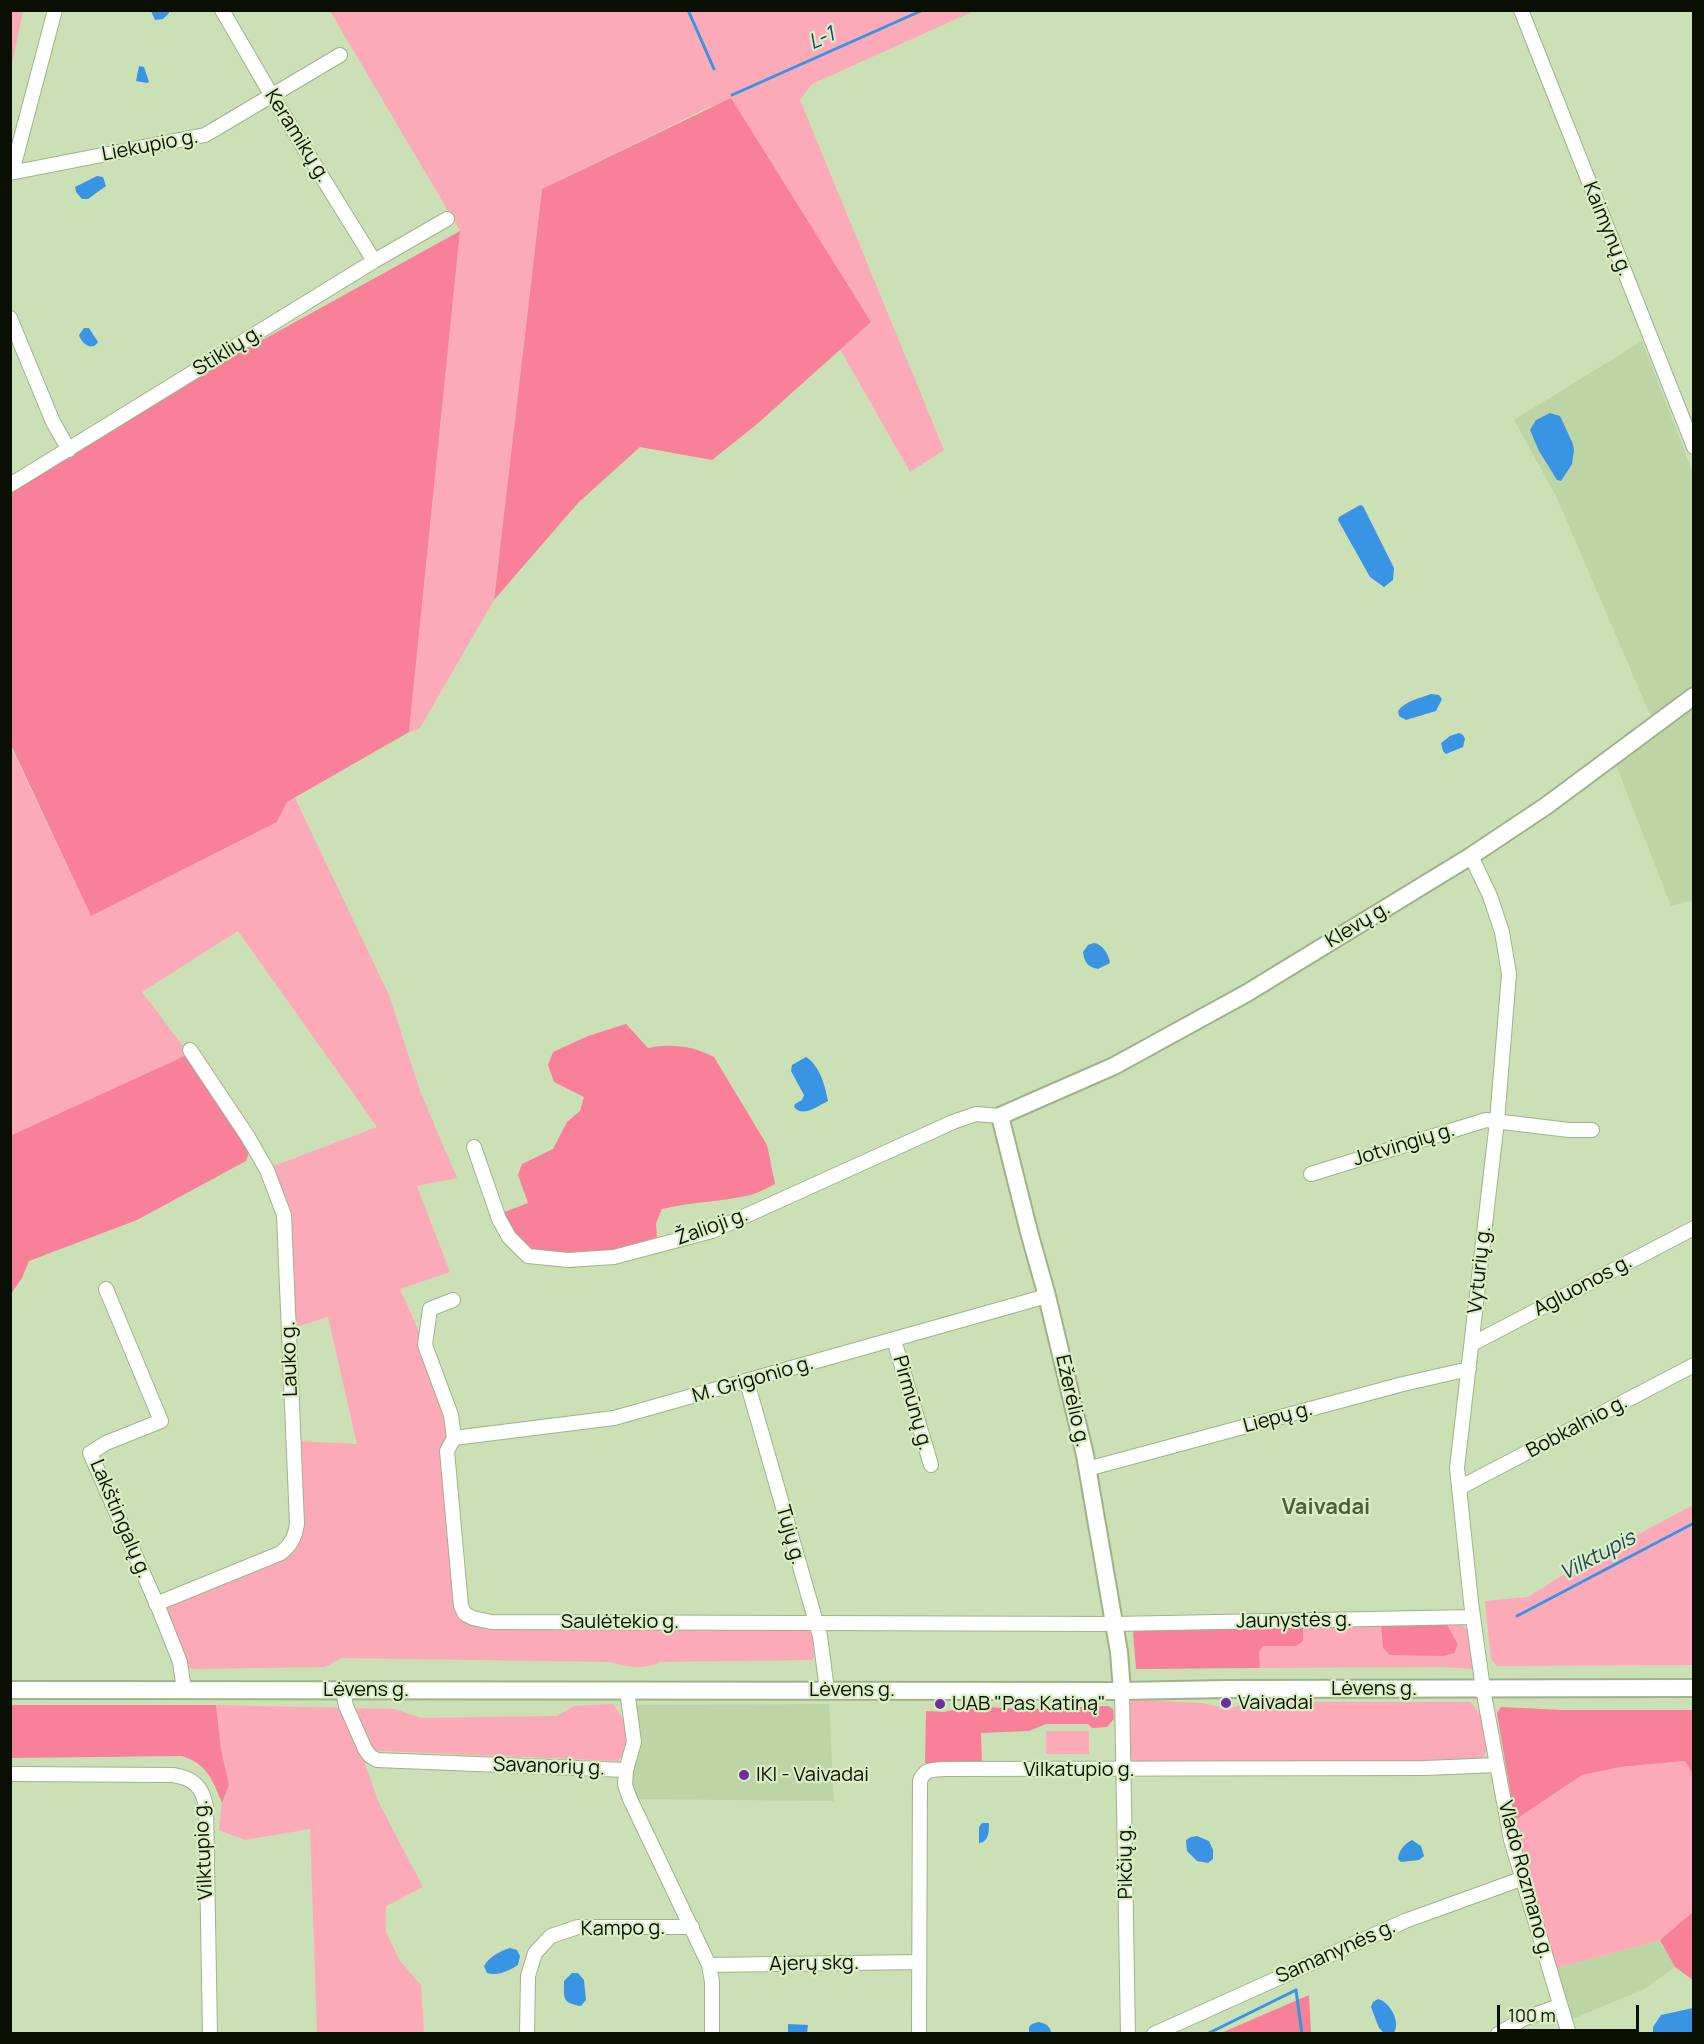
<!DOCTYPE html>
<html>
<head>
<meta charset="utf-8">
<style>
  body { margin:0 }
  #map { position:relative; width:1704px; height:2044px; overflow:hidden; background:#cce0b6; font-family:Manrope,sans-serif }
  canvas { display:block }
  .frame { position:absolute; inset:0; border:12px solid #090f03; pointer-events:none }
  .scale { position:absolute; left:1497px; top:2005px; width:142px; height:27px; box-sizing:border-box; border:3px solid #090f03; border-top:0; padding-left:8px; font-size:18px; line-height:21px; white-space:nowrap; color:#090f03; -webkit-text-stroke:4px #d9eec3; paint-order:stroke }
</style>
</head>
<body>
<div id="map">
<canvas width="1704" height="2044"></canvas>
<div class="frame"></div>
<div class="scale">100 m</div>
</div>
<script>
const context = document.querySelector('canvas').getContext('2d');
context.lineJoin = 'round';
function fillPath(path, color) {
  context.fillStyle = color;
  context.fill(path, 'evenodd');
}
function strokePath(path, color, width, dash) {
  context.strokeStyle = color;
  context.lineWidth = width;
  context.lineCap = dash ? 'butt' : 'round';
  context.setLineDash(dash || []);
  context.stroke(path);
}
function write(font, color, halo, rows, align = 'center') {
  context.font = font + ' Manrope,sans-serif';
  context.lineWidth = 4.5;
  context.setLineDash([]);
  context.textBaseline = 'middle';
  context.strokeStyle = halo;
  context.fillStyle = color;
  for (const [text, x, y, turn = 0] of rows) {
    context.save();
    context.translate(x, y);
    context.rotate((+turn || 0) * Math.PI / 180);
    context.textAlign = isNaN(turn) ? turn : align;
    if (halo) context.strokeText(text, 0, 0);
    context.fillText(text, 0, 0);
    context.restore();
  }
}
fillPath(new Path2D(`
  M1642 341 1693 473V900L1671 906 1616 765 1662 731 1648 710 1556 496 1514 420Z
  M829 1704 834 1801 630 1799V1705Z
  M1660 1940 1675 1967 1644 1989 1570 2020 1553 1969Z`), '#bdd5a4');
fillPath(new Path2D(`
  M11 10 23 11 11 68 10 11Z
  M330 11H974L812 84 800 100 944 450 910 472 840 349 871 322 711 106 542 189 494 600 420 728 409 732 460 231Z
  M10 745 91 916 277 822 287 802 295 798 389 995 420 1091 457 1178 417 1186 450 1272 400 1289 425 1345 451 1415 447 1451 461 1606 473 1618 816 1624 814 1657 811 1660 661 1662C645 1670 626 1667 609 1662L342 1658 325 1667 192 1669 180 1662 159 1609 258 1570 288 1554 297 1441 357 1444 328 1317 293 1328 271 1167 377 1127 238 931 142 992 189 1054 11 1136Z
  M1693 1505V1665L1497 1666 1491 1659 1485 1601 1528 1597 1566 1573Z
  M1446 1623 1462 1625 1469 1631 1474 1669 1442 1667 1260 1668 1259 1651 1263 1646H1296L1303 1626 1381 1625 1383 1648 1458 1644Z
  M1137 1700 1203 1703 1226 1709 1253 1702H1470C1483 1712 1497 1754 1477 1762L1134 1763 1129 1754 1127 1707 1131 1702Z
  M613 1704C628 1724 636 1741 618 1761L360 1750 379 1803 423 1887 386 1906V1932L400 1961 421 1985 424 2033H317L310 1829 245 1840 219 1830 222 1803 229 1785 221 1749 216 1705 395 1709 421 1718 557 1716 574 1706Z
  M1046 1731H1089V1754H1046Z
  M1685 1761 1693 1775V1912L1660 1940 1553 1969 1535 1908 1515 1820 1582 1775 1620 1767Z`), '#fcaab8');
fillPath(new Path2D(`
  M731 98 871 322 756 425 712 460 640 447 578 503 494 600 542 189Z
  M460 231 409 732 287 802 277 822 91 916 11 745V479Z
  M626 1024 648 1048C670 1043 694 1046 714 1057L767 1145 775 1184C767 1188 758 1193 750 1195 720 1202 691 1202 662 1209L656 1223 657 1237 601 1255 536 1254 512 1235 502 1213 528 1203 518 1175 522 1164 553 1149 567 1122 580 1111 584 1097 554 1082 548 1065 553 1052 588 1036Z
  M189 1054 251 1146 246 1161 137 1220 29 1261 22 1278 11 1294 10 1136Z
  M1446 1623 1458 1644 1454 1653 1443 1656 1390 1655 1383 1648 1381 1625Z
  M1303 1626V1641L1296 1646H1263L1259 1652 1260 1668 1136 1669 1133 1633 1136 1630Z
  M11 1705H216L221 1749 229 1785 222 1803C212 1779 208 1765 182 1756L11 1758Z
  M973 1706 1020 1709 1108 1706 1113 1709 1114 1719 1107 1727 1092 1728 1088 1724H1046L1029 1731 981 1733 982 1764 925 1763 926 1711 944 1712Z
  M1501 1707 1563 1710H1693V1775L1685 1761 1620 1767 1582 1775 1515 1820 1497 1713Z
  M1693 1912V1980L1675 1967 1660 1940Z
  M1309 1995 1311 2033H1221Z`), '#f88098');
fillPath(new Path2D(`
  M151 11H169V13L163 19 155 20Z
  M139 66 144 67 149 82 147 83 136 81Z
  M97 176 103 177 106 186 88 199H82L76 192 75 187Z
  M84 328H89L98 342C92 352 81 343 79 335Z
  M1550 413 1560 416 1573 444 1574 450 1572 464 1561 481 1557 480 1539 451 1530 430 1536 420Z
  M1360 505 1363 506 1394 568 1393 580 1384 587 1370 577 1338 520 1339 517Z
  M1431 694 1439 695 1442 699 1436 711 1406 720 1399 716 1398 711C1405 701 1420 698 1431 694Z
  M1459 733 1463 735 1465 739 1463 747 1446 754 1443 751 1441 743 1450 736Z
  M1094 943C1103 944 1109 955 1110 963L1098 969C1088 967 1084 962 1083 952L1088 945Z
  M806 1057C820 1066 825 1085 828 1101 818 1106 803 1118 794 1107L795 1104 802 1100 804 1095 791 1071 792 1065Z
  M982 1823H989C989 1831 989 1842 979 1843V1827Z
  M1197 1836 1209 1841 1213 1850V1859L1208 1863 1197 1861 1187 1851 1186 1840 1191 1837Z
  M1412 1840 1421 1846 1424 1856 1419 1860 1401 1862 1398 1859C1399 1850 1404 1844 1412 1840Z
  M510 1948 517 1950 520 1956 518 1965C508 1971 499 1976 487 1973L484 1966C489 1957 500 1951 510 1948Z
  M572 1973H578L584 1980 586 2000 581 2006C562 2003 564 1999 564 1981Z
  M1378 1999C1390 2002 1401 2022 1394 2033H1384L1379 2028 1371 2007 1373 2002Z
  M1693 2008V2033H1653V2027L1661 2015Z
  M1038 2022C1045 2023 1051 2026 1051 2033H1029V2027L1032 2024Z
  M788 2024 808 2025 807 2033H788Z`), '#3994e4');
strokePath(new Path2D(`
  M688 10 714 69
  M732 95 923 10
  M1517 1616 1694 1523
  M1207 2034 1296 1990 1302 2034`), '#3994e4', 3);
const minor = new Path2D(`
  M222 10 272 96 374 261
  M1521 10 1694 447
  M12 172 55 10
  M10 173 205 135 340 55
  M10 318 53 422 69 450
  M10 485 374 261 447 219
  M1471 856 1490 896 1502 932 1509 974 1497 1121 1457 1468 1471 1602 1483 1689 1511 1840 1569 2034
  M474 1147 499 1219 509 1237 528 1256 568 1260 614 1257 712 1231 953 1122 976 1114 1000 1116
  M1311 1174 1486 1120 1569 1130H1592
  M106 1289 161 1421 106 1443 90 1453 159 1609 180 1662 184 1690
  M453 1300 430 1309 425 1345 451 1415 454 1438 447 1451 461 1606 465 1614 473 1618 491 1622 1114 1624 1473 1617
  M894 1340 931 1465
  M1472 1344 1694 1228
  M747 1382 820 1636 827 1690
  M454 1438 614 1418 1047 1296
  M1087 1469 1403 1384 1469 1369
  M1459 1488 1694 1365
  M156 1604 281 1553C291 1545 295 1537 297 1524L284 1215 267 1170 248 1137 190 1050
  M343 1690 346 1706 365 1749 370 1756 377 1760 626 1770 625 1785 630 1799 709 1965 712 1982V2034
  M1122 1691 1128 2034
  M626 1770 634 1742 627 1690
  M10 1774 173 1775C193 1778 202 1786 206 1806L210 2034
  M709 1965 919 1962
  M527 2034 528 1976 535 1953 551 1936 578 1927H692
  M919 2034 920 1781C924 1769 932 1770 944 1769L1425 1768 1497 1765
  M1154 2034 1405 1921 1521 1879
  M1498 2034 1523 2019 1559 2006`);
const major = new Path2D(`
  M10 1690 1122 1691 1226 1689 1694 1688
  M1122 1691 1119 1652 1085 1455 1047 1296 1029 1232 1000 1116 1114 1066 1247 993 1471 856 1546 806 1694 696`);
strokePath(minor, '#9fb38a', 16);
strokePath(major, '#9fb38a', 20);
strokePath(minor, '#fff', 14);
strokePath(major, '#fff', 16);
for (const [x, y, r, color] of [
  [1226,1703,6,"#722c9f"],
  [940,1704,6,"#722c9f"],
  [744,1775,6,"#722c9f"]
]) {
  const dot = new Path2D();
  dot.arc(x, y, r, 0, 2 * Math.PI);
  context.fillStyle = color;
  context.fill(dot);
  strokePath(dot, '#d9eec3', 2);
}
write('20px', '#090f03', '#d9eec3', [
  ["Keramikų g.",297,136,58],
  ["Liekupio g.",150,146,-11],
  ["Kaimynų g.",1607,229,68],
  ["Stiklių g.",228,351,-32],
  ["Klevų g.",1358,925,-31],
  ["Jotvingių g.",1404,1145,-17],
  ["Žalioji g.",712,1227,-20],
  ["Vyturių g.",1480,1270,-84],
  ["Agluonos g.",1583,1286,-28],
  ["Lauko g.",290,1359,-92],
  ["M. Grigonio g.",753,1380,-16],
  ["Ežerėlio g.",1072,1401,77],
  ["Pirmūnų g.",912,1403,74],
  ["Liepų g.",1278,1418,-15],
  ["Bobkalnio g.",1577,1427,-28],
  ["Lakštingalų g.",120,1519,67],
  ["Tujų g.",790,1535,74],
  ["Jaunystės g.",1294,1621,-1],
  ["Saulėtekio g.",620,1622],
  ["Lėvens g.",1374,1689],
  ["Lėvens g.",366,1690],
  ["Lėvens g.",852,1690],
  ["Savanorių g.",549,1767,2],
  ["Vilkatupio g.",1079,1770],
  ["Vilktupio g.",204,1850,-93],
  ["Pikčių g.",1126,1862,-91],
  ["Vlado Rozmano g.",1525,1880,75],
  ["Kampo g.",623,1929,-1],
  ["Samanynės g.",1336,1952,-24],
  ["Ajerų skg.",814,1964,-1]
]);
write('20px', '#090f03', '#d9eec3', [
  ["Vaivadai",1238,1703],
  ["UAB \"Pas Katiną\"",952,1704],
  ["IKI - Vaivadai",756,1775]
], 'left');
write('italic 21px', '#1d4162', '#d9eec3', [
  ["L-1",822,39,-24],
  ["Vilktupis",1598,1556,-28]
]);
write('bold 22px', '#4d5e38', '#d9eec3', [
  ["Vaivadai",1326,1508]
]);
</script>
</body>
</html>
